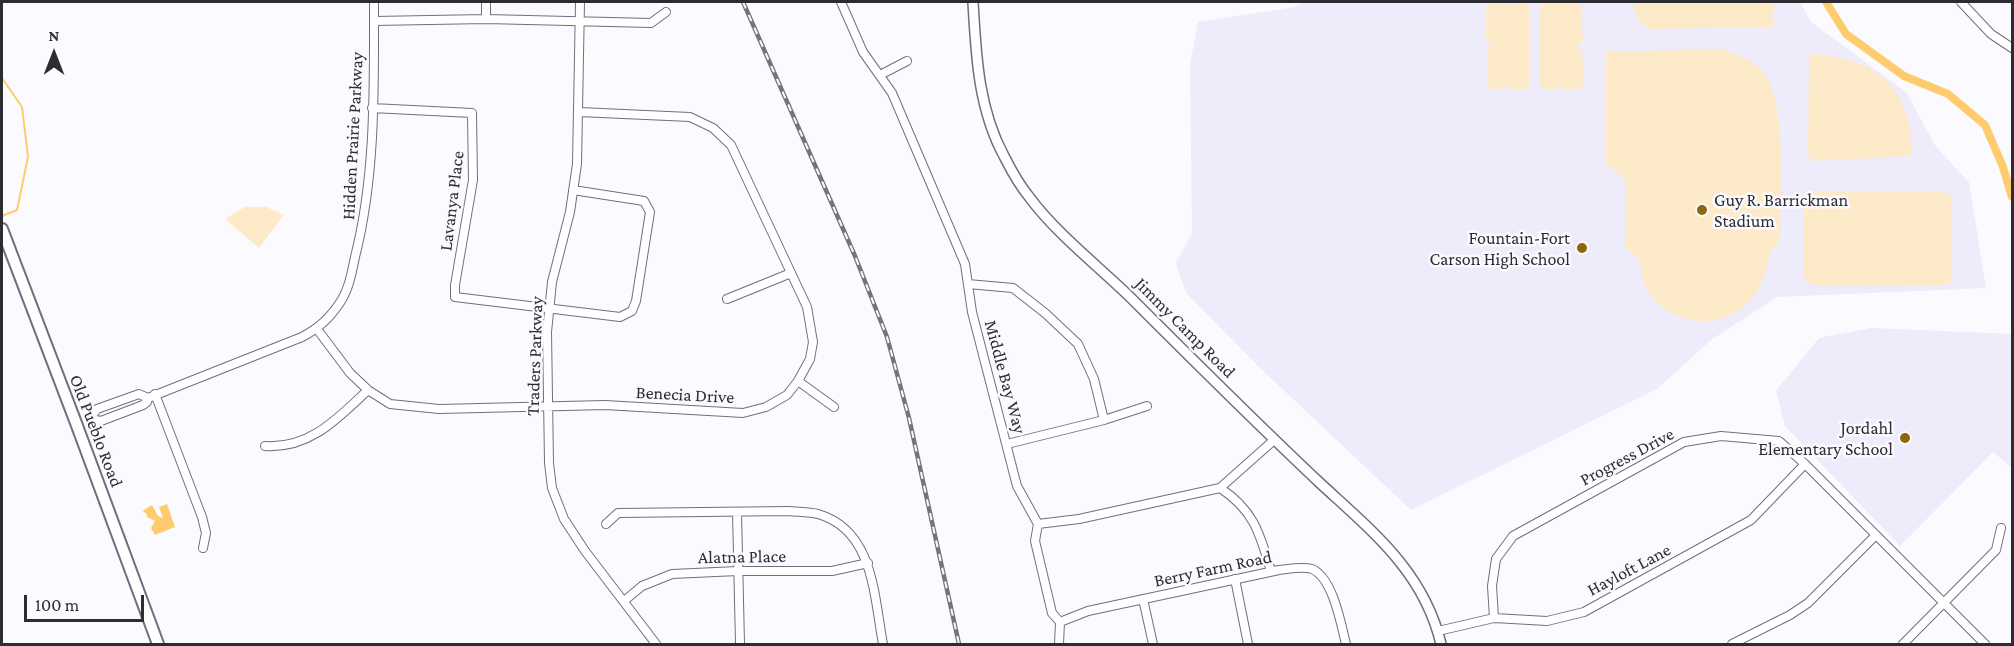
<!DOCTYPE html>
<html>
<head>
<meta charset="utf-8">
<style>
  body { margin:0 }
  #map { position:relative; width:2014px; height:646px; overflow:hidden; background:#fbfafe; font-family:"Crimson Pro",serif }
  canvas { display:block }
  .frame { position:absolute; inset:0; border:3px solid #2d2c33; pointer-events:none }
  .north { position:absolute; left:24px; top:24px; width:60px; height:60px; -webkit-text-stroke:4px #fbfafe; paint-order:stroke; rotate:0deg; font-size:16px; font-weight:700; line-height:24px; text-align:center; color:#2d2c33 }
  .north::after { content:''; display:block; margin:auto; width:21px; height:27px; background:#2d2c33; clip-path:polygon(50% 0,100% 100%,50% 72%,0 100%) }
  .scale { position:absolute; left:24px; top:595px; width:120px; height:27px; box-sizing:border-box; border:3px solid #2d2c33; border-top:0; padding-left:8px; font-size:18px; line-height:21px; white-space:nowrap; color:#2d2c33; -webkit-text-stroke:4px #fbfafe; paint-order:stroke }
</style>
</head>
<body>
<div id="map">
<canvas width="2014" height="646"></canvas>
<div class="frame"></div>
<div class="north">N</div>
<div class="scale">100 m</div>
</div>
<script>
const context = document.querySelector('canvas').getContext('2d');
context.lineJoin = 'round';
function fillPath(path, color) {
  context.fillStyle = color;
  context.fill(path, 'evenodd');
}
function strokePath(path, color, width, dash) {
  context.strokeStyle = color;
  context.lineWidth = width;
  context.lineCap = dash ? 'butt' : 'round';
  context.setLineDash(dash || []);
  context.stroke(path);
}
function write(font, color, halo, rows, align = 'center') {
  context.font = font + ' "Crimson Pro",serif';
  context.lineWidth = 5;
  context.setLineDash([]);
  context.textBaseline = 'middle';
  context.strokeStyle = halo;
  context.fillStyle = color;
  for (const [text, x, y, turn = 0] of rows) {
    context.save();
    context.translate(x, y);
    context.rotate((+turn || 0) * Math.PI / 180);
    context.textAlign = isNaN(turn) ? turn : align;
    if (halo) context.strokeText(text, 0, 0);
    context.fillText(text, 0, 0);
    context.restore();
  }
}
fillPath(new Path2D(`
  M1303 2H1800L1811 22 1906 92 1936 147 1969 182 1986 288 1777 297 1711 340 1657 389 1411 510 1260 368 1186 293 1176 263 1192 233 1190 65 1198 22 1295 7Z
  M1871 328 2012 334V468L1993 452 1900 546 1785 426 1776 391 1819 338Z`), '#eeebfb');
fillPath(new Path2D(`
  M1513 2H1525L1529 5 1530 85 1527 90H1513L1508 85 1504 90H1491L1488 86 1487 49 1491 46 1486 41V7L1492 3H1504L1507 7Z
  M1544 2H1558L1560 5 1564 2H1578L1581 5 1583 40 1577 45 1582 50 1584 85 1580 89H1564L1562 84 1557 89H1543L1539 85 1540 6Z
  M1634 2H1774L1773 27 1648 29 1635 16Z
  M1723 49C1740 55 1755 61 1766 76 1787 106 1780 201 1780 241 1764 257 1771 258 1764 277 1755 301 1733 321 1706 321 1692 321 1674 317 1663 308 1654 300 1646 290 1642 278 1641 272 1641 265 1638 260 1636 255 1629 251 1625 248V179L1606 164V52Z
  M1809 54C1858 56 1900 74 1910 128 1911 137 1911 147 1911 156L1814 161 1808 156Z
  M1811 192H1944L1952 197V280L1946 285 1814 286 1803 277V201Z
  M245 207H266L284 215 259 248 225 219Z`), '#fdeac9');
fillPath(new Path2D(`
  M167 504 175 527 155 535 151 528 155 521 147 517 146 513 143 512 144 510 152 505 158 516 163 518 159 507Z`), '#fecc6f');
strokePath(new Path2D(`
  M2 78 22 107 28 157 17 210 2 216`), '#fecc6f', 2);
strokePath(new Path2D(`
  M1826 2 1846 34 1904 76 1948 94 1985 125 2003 167 2012 197`), '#fecc6f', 8);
const minor = new Path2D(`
  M486 2V19
  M580 2 577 164 570 212 552 282 547 332 549 463 552 488 564 519 585 551 656 644
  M841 2 863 52 892 93 965 264 972 312 1017 486 1038 524 1079 519 1220 488 1274 440
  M1961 2 1991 34 2012 48
  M374 21 486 19 651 23 666 12
  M880 75 907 61
  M372 108 472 113 473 180 455 285V297L620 317 632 311 636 301 650 212 644 201 573 190
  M968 284 1013 288 1045 313 1078 344 1094 379 1104 420
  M727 299 791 273
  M317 329 350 373 368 390 390 404 439 409 605 405 743 413 766 407 787 395 798 381 810 359 813 342 807 307 731 145 713 128 690 117 579 112
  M798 381 834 407
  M139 394 148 398 147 402 143 405 101 421 90 419 97 409Z
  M155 394 202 517 206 533 203 548
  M148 398 302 337C319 328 330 318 341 301 349 288 352 272 355 257 376 175 374 86 374 2
  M1007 444 1104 420 1147 406
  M265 446C310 449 338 418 368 390
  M1220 488C1254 510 1260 534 1271 571
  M737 512 740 644
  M606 524 618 513 789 511C798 512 809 512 818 514 874 530 874 597 883 644
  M1038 524 1035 541 1052 613 1060 622
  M1235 579 1248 644
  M1143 599 1153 644
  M624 601 642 586 672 574 738 571H832L868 563
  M1494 618 1492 586 1496 559 1513 536 1684 442 1721 436 1779 441 1805 464 1985 644
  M1438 631 1494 618 1547 621 1584 612 1751 520 1805 464
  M1059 644 1060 622 1088 611 1279 570C1289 569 1302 566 1312 569 1333 578 1341 624 1346 644
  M1732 644 1790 615 1808 603 1876 535
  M1903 644 1996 550 2001 528`);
const tertiary = new Path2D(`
  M973 2C976 54 978 108 1004 156 1011 170 1020 186 1030 198 1056 233 1098 266 1130 297 1193 360 1256 423 1321 484 1373 532 1424 572 1441 644`);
const secondary = new Path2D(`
  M2 229 76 423 158 644`);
strokePath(minor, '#726e7f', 10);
strokePath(tertiary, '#726e7f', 12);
strokePath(secondary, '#726e7f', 14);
strokePath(minor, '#fff', 8);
strokePath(tertiary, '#fff', 9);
strokePath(secondary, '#fff', 10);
const rail = new Path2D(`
  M743 2 855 256 887 337 909 418 959 644`);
strokePath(rail, '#75747a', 4.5);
strokePath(rail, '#fbfafe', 2, [7]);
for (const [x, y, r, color] of [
  [1702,210,6,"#8e670c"],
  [1582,248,6,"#8e670c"],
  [1905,438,6,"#8e670c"]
]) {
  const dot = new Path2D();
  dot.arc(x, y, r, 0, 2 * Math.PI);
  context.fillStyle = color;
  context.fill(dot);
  strokePath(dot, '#fbfafe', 2);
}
write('18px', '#2d2c33', '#fbfafe', [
  ["Hidden Prairie Parkway",353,136,-87],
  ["Lavanya Place",452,201,-83],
  ["Jimmy Camp Road",1185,328,45],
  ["Traders Parkway",535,356,-88],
  ["Middle Bay Way",1005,377,75],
  ["Benecia Drive",685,395,3],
  ["Old Pueblo Road",96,431,69],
  ["Progress Drive",1627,457,-28],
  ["Alatna Place",742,557,-1],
  ["Berry Farm Road",1213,569,-12],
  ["Hayloft Lane",1629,570,-28]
]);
write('18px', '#2d2c33', '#fbfafe', [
  ["Guy R. Barrickman",1714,200,"left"],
  ["Stadium",1714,221,"left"],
  ["Fountain-Fort",1570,238],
  ["Carson High School",1570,259],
  ["Jordahl",1893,428],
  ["Elementary School",1893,449]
], 'right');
</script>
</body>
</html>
